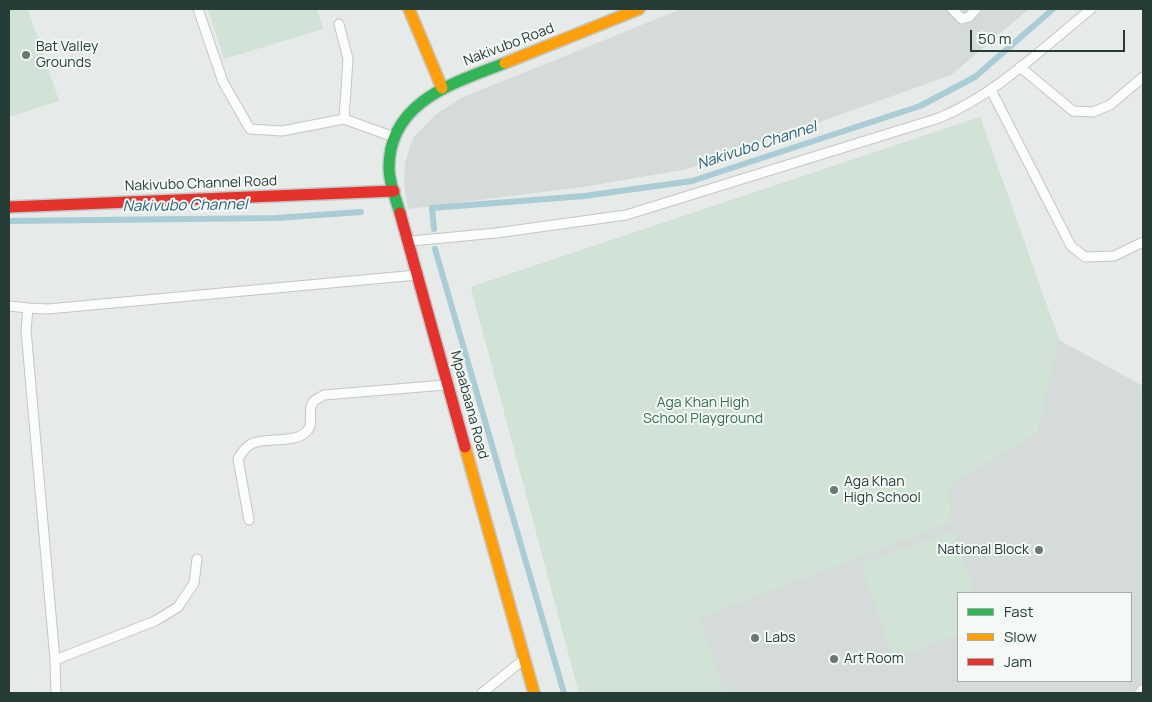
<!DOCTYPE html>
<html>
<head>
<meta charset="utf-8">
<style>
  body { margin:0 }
  #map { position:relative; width:1152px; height:702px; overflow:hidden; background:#e6eae8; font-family:Manrope,sans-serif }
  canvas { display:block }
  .frame { position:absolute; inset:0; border:10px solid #253c37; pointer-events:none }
  .legend { position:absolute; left:957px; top:592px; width:175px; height:90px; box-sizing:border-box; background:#f4f9f6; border:1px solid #a1adaa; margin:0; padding:6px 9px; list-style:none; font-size:15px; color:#253c37 }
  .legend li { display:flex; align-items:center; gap:10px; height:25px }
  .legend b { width:25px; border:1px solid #a1adaa }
  .scale { position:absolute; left:970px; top:30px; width:155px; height:22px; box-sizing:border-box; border:2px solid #253c37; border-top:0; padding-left:6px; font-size:15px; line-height:18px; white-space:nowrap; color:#253c37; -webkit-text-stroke:4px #f4f9f6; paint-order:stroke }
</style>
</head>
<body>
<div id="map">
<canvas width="1152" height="702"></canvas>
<div class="frame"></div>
<ul class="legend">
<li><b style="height:6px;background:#30b455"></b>Fast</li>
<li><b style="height:6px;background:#ff9f0a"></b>Slow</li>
<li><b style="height:6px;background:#e5322d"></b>Jam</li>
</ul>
<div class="scale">50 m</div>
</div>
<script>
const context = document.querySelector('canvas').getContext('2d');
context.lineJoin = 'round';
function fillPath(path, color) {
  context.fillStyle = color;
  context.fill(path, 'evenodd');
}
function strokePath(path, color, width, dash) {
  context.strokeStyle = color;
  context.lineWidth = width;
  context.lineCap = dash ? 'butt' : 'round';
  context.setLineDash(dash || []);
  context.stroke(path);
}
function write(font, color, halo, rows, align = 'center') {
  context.font = font + ' Manrope,sans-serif';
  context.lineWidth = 4;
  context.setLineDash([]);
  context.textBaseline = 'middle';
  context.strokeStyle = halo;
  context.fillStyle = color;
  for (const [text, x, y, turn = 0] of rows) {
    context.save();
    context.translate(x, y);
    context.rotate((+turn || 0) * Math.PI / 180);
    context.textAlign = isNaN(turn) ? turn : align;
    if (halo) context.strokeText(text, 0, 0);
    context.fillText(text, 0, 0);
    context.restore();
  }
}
fillPath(new Path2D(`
  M681 9H1029L951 75 688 169 583 187 408 209 404 182 405 163 413 138 435 115 461 98Z
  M980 117 1059 340 1143 386V693H579L471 287ZM958 593H1131V681H958Z`), '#d4dbd8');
fillPath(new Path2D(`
  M9 9H28L59 101 9 117Z
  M208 9H317L323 29 224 59Z
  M980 117 1059 340 1037 433 949 486 951 522 700 618 724 691 719 693H579L471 287Z
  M953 531 975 593H958V635L894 658 860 564Z`), '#d1e2d6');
strokePath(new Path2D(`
  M9 221 276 218 361 212
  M434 229 432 208 584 196 692 181 920 106 975 77 1053 9
  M435 249 564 693`), '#aaccd4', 6);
const lane = new Path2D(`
  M198 9 223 82 250 129 282 131 344 119 394 137
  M952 9 962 19 969 17 976 9
  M339 24 348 59 344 119
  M1020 67 1073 111 1093 112 1110 105 1143 77
  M991 90 1071 246 1085 257 1114 256 1143 242
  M411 241 496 233 626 215 939 118C995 95 1044 47 1091 9
  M9 306 28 308
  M249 520 238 459C241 454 245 447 251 444 265 437 296 444 307 431 315 423 306 409 314 401 316 399 321 397 324 395L445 385
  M55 660 155 621 178 607 194 583 197 559
  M56 693 55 660 26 330 28 308 48 309 417 275
  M482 693 522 661
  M1140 693 1143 689`);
const fast = new Path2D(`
  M400 213C396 199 389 183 389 168 389 101 454 83 505 63`);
const slow = new Path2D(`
  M409 9 442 88
  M505 63 639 9
  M465 447 534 693`);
const jam = new Path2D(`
  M9 207 394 191
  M400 213 465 447`);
strokePath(lane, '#c3c7c5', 11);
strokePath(fast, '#c1c7c5', 14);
strokePath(slow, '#c1c7c5', 14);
strokePath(jam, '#c1c7c5', 14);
strokePath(lane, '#fbfcfc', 9);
strokePath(fast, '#30b455', 11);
strokePath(slow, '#ff9f0a', 11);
strokePath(jam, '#e5322d', 11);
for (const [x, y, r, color] of [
  [26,55,5,"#697975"],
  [834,490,5,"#697975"],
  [1039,550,5,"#697975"],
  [755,638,5,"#697975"],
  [834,659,5,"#697975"]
]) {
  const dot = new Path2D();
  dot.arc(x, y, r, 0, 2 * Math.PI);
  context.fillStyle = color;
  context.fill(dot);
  strokePath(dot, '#f4f9f6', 2);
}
write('14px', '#253c37', '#f4f9f6', [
  ["Nakivubo Road",509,45,-21],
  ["Nakivubo Channel Road",201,184,-2],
  ["Mpaabaana Road",469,405,75]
]);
write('14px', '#253c37', '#f4f9f6', [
  ["Bat Valley",36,47],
  ["Grounds",36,63],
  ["Aga Khan",844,482],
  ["High School",844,498],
  ["National Block",1029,550,"right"],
  ["Labs",765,638],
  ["Art Room",844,659]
], 'left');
write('14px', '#336e4e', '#f4f9f6', [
  ["Aga Khan High",703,403],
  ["School Playground",703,419]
]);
write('italic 15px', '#256072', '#f4f9f6', [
  ["Nakivubo Channel",757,146,-18],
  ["Nakivubo Channel",185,206,-1]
]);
</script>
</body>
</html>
